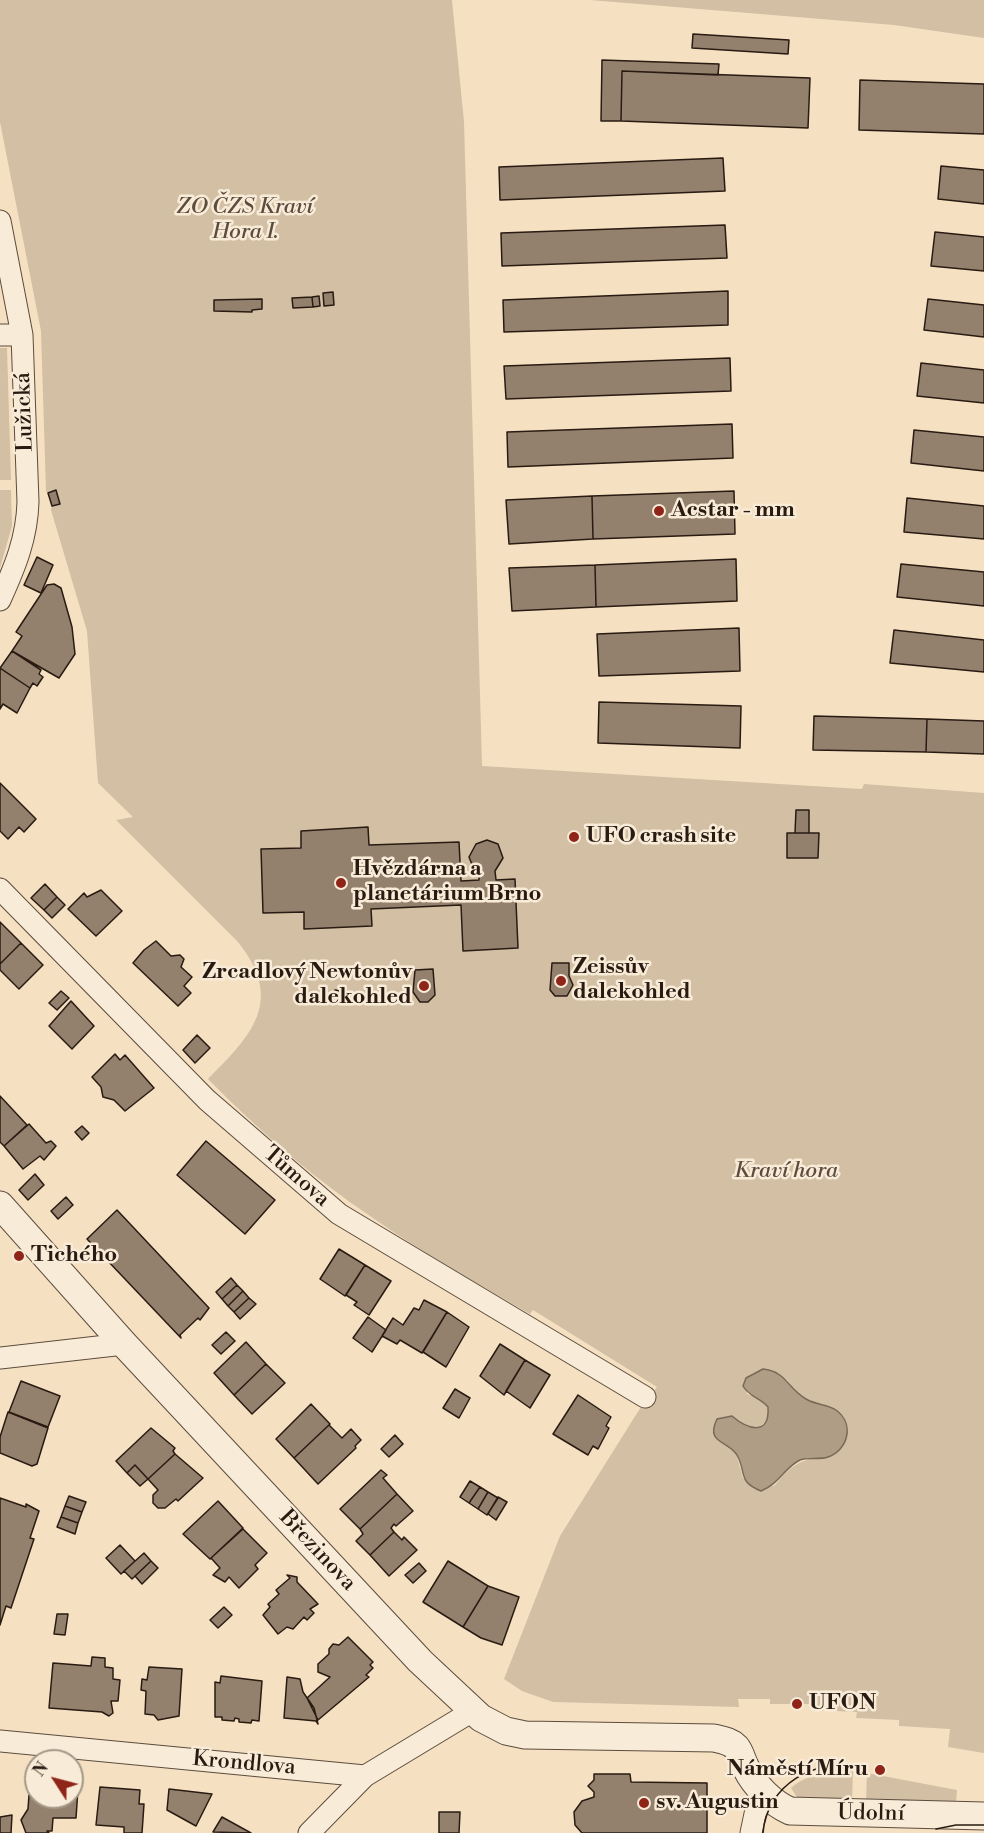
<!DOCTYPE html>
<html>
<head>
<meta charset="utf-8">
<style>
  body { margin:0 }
  #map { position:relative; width:984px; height:1833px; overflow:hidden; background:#f5e0c2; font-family:"Libre Bodoni",serif }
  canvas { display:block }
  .north { position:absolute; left:24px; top:1749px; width:60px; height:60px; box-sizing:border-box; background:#f8ebd7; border:2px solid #a59888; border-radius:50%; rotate:306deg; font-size:16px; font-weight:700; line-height:24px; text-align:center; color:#291b12 }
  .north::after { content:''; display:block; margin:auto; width:21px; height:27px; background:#8f2418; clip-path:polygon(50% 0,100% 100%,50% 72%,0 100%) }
</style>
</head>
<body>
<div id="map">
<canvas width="984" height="1833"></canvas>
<div class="north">N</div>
</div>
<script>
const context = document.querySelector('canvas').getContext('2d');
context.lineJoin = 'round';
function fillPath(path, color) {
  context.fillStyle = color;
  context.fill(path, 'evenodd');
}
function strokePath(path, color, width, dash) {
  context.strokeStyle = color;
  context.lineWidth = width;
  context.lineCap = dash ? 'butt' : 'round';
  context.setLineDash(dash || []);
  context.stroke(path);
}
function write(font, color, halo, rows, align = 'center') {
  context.font = font + ' "Libre Bodoni",serif';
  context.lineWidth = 5;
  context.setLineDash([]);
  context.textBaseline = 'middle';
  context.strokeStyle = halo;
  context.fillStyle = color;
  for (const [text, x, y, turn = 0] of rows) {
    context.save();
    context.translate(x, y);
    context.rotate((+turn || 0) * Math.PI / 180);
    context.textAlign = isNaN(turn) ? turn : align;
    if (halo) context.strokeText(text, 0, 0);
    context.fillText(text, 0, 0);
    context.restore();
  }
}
fillPath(new Path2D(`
  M0 0H452L464 122 482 766 862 789 864 784 984 793V1753L948 1747 950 1729 899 1726V1720L856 1718 857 1712 814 1710 813 1704H770V1699H738L739 1707 553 1702 522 1691 504 1679 560 1536 639 1410 657 1387 533 1310 530 1314C477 1283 423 1253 373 1218 313 1178 258 1130 208 1079 252 1035 285 1001 238 942L116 820 133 817 98 783 87 631 51 510 52 506 60 503 57 491 48 493 46 491 41 331 0 122ZM753 1373 787 1380 803 1398 828 1406 827 1458C802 1457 790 1466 774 1486L743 1478 736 1453 732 1416C738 1420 744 1429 752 1429 765 1429 774 1411 764 1402 760 1398 752 1396 747 1394L744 1382Z
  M590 0H984V38L894 25Z
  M0 348H7L11 480H0Z
  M0 490H11L12 526 0 568Z
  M853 1770 852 1801 799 1800 791 1788C807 1773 832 1772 853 1770Z
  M867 1773 957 1790 956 1803 866 1801Z`), '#d2bfa4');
const water = new Path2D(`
  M763 1369C786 1371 789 1390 806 1399 816 1405 827 1404 836 1410 855 1424 848 1450 828 1457 819 1460 809 1457 800 1460 784 1468 780 1483 761 1491 737 1481 747 1473 737 1455 728 1440 705 1444 717 1419L732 1416C747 1429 770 1437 768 1407 761 1398 749 1397 743 1386L746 1378Z`);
fillPath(water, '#b09d86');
strokePath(water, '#7a6958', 1.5);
const building = new Path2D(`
  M693 34 789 40 788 54 692 48Z
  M602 60 719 64 718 75 622 71 621 121H601Z
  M622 71 810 78 808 128 621 121Z
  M860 80 984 84V134L859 130Z
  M723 158 725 191 500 200 499 167Z
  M941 166 984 170V204L938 199Z
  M725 225 727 258 502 266 501 233Z
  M935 232 984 237V271L931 266Z
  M728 291V325L504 332 503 300Z
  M333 292 334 305 324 306 323 293Z
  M319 296 320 306 313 307 312 297Z
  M312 297 313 307 293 308 292 298Z
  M262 299V309L252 310V312L214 311V300Z
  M928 299 984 305V337L924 330Z
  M730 358 731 391 506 399 504 366Z
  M921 363 984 370V403L917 396Z
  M732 424 733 458 508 467 507 432Z
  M914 430 984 437V471L911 463Z
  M56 490 60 504 52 506 48 493Z
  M734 491 735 534 593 539 592 496Z
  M592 496 593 539 509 544 506 500Z
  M907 498 984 506V539L904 532Z
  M37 557 53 565 41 593 24 585Z
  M736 559 737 601 596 607 595 565Z
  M901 564 984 572V606L897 597Z
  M595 565 596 607 512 611 509 568Z
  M54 584 61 588 72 627 75 654 59 678 12 651 22 636 16 632 47 585Z
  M739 628 740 671 599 676 597 634Z
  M894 630 984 640V672L890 663Z
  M12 651 41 670 39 674 43 677 37 686 33 683 30 688 0 668Z
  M0 668 30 688 17 713 3 704 0 709Z
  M599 702 741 706 740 748 598 743Z
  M814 716 927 719 926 752 813 750Z
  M927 719 984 721V754L926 752Z
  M0 783 36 819 24 832 19 827 8 839 0 831Z
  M796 810H809V833H795Z
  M368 827 369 845 459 842 461 881 479 880V871L473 867 469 857 476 844 487 840 498 844 503 858 495 871 496 880 515 879 518 948 463 951 461 905 371 909 372 926 304 929V912L263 913 261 849 301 848V831Z
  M787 833H819L818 858H787Z
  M45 884 57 897 44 910 31 898Z
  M101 890 122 911 96 936 68 909 84 893 87 897Z
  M57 897 65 905 52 918 44 910Z
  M0 922 21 943 0 964Z
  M156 941 171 956 180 955 184 959 181 967 192 977 184 986 191 993 178 1006 133 963 144 950Z
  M21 943 43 965 19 989 0 970V964Z
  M552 963H569V976L573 985 567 996H555L550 990Z
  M433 969 435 995 428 1002H420L413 992 415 970Z
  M335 990 344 991 343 1000 334 999Z
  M61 991 69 998 57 1010 49 1003Z
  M71 1001 94 1026 72 1049 49 1026Z
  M197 1035 210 1048 195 1063 183 1050Z
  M115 1054 120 1060 125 1055 154 1088 125 1111 114 1100 103 1097 101 1087 92 1077Z
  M0 1096 27 1125 4 1146 0 1142Z
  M29 1124 46 1143 51 1141 56 1146 44 1160 40 1156 23 1169 4 1146Z
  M82 1126 89 1133 82 1140 75 1132Z
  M206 1141 275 1200 245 1234 177 1175Z
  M35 1174 44 1185 28 1200 19 1190Z
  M66 1197 73 1205 58 1219 51 1211Z
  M117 1210 209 1308 200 1320 198 1318 180 1335 181 1338 87 1239Z
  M339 1249 365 1265 345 1296 320 1279Z
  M365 1265 391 1281 369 1315 354 1305 357 1302 346 1295Z
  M231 1278 237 1285 222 1299 216 1292Z
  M237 1285 243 1291 228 1306 222 1299Z
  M243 1291 249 1298 234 1312 228 1306Z
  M249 1298 256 1304 240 1319 234 1312Z
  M424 1300 447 1312 422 1353 400 1340 397 1344 382 1336 393 1318 403 1325 414 1308 419 1310Z
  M447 1312 469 1327 446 1367 423 1352Z
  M368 1317 386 1330 372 1352 353 1338Z
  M226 1332 235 1341 221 1354 212 1345Z
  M246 1342 266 1364 234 1395 214 1373Z
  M500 1344 525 1360 504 1395 480 1376Z
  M525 1360 550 1375 530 1408 506 1391Z
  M266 1364 285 1383 252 1414 234 1395Z
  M21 1381 60 1396 48 1427 9 1412Z
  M455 1389 470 1398 459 1418 443 1408Z
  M578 1395 611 1417 606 1426 609 1428 598 1449 593 1446 588 1455 553 1434Z
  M311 1404 330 1424 294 1458 276 1439Z
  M8 1412 48 1428 37 1464 32 1466 0 1453V1437Z
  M329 1425 342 1438 351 1429 361 1440 355 1446 356 1448 318 1484 294 1458Z
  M151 1428 175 1448 173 1451 175 1454 148 1479 135 1465 127 1473 116 1461Z
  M395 1435 403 1444 389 1457 381 1449Z
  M175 1454 203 1478 178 1501 176 1499 165 1508H158L153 1503V1495L158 1490 148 1479Z
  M135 1465 148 1479 140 1486 127 1473Z
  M381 1470 387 1475 383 1478 397 1494 360 1529 340 1509Z
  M470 1481 480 1487 469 1503 460 1497Z
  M480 1487 488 1492 478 1509 469 1503Z
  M488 1492 498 1498 487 1515 478 1509Z
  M397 1494 413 1511 396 1526 394 1524 391 1528 394 1532 370 1555 356 1541 363 1534 360 1529Z
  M69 1496 86 1502 82 1512 65 1506Z
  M498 1497 507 1502 496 1520 488 1514Z
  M0 1498 26 1507V1504L39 1511 30 1538 34 1539 11 1608 6 1606 0 1625Z
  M218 1501 243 1528 210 1559 183 1534Z
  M65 1506 82 1512 78 1523 61 1517Z
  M61 1517 78 1523 75 1534 57 1527Z
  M243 1529 267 1553 255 1565 258 1569 239 1588 229 1577 225 1582 213 1575 220 1568 211 1558Z
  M394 1532 402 1540 404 1537 417 1550 389 1576 370 1555Z
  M120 1545 135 1561 121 1574 106 1558Z
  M144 1553 151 1561 132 1579 124 1571Z
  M151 1561 158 1568 142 1584 135 1576Z
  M448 1561 488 1586 463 1627 423 1602Z
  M419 1563 426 1571 413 1583 405 1575Z
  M287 1575 297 1577V1582L318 1604 310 1609 314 1613 307 1620 304 1617 293 1629 287 1627 278 1634 263 1615 270 1607 268 1604 279 1594 276 1590 290 1578Z
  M488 1586 519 1597 502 1645 481 1638 463 1627Z
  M224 1607 232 1615 218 1628 210 1620Z
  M57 1614H68L65 1635 54 1634Z
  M348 1637 373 1662 370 1665 373 1668 366 1675 369 1677 318 1720 307 1698 330 1677 318 1672V1664L329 1654V1649L333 1644 339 1645Z
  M92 1657 105 1658V1667L113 1668V1679L120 1680 118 1701H111L113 1713 109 1716 102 1712 49 1708 53 1663 91 1666Z
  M149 1667 182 1669 179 1716 158 1720 154 1715 145 1714 146 1691 141 1690 142 1679 147 1680Z
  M221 1676 262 1681 259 1721 252 1720 251 1723 239 1722V1719L235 1718 234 1721 222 1720V1717H215V1682L220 1683Z
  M287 1677 300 1679 303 1692 314 1708 318 1724 316 1721 284 1718Z
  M594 1774H630L631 1782 707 1783V1833H582L575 1825 574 1812 582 1801 594 1797V1792L588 1786 594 1780Z
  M35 1781 36 1797H72V1789H78L76 1818H53L52 1831H47L49 1833H26L21 1820 28 1809 29 1795H34Z
  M100 1787 140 1790 139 1804H144L142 1833H124V1827L96 1825Z
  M169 1789 212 1794 196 1826 167 1810Z
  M439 1812H460L459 1833H439Z
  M12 1815 11 1833H0V1817Z
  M222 1817 251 1833 213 1832Z`);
fillPath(building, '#93816e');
strokePath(building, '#291b12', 1.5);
const minor = new Path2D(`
  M0 221 22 335 28 502C27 538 15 567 0 600
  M0 335H22
  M0 889 207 1100 339 1214 645 1397
  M0 1358 124 1344
  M0 1741 365 1776
  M309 1833 365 1776 471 1712
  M751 1833 755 1814 765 1793`);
const tertiary = new Path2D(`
  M0 1205 124 1344 420 1661 481 1718 506 1731 525 1735 714 1738C722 1740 730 1741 736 1747 741 1753 742 1761 746 1768 755 1786 772 1803 790 1811L984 1816`);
strokePath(minor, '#5c4c3e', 23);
strokePath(tertiary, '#5c4c3e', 29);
strokePath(minor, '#f8ebd7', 21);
strokePath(tertiary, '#f8ebd7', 27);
strokePath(new Path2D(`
  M936 1829 956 1825H984
  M763 1833C767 1784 815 1758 861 1766`), '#291b12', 1.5);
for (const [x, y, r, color] of [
  [659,511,6,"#8f2418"],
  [574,837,6,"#8f2418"],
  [341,883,6,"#8f2418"],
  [561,981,6,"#8f2418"],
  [424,986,6,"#8f2418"],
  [19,1256,6,"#8f2418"],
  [797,1704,6,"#8f2418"],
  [880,1770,6,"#8f2418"],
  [644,1803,6,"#8f2418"]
]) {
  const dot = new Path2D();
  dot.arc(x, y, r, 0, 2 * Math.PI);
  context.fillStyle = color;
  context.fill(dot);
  strokePath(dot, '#f8ebd7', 2);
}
write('italic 22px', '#5c4c3e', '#f8ebd7', [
  ["ZO ČZS Kraví",245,208],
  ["Hora I.",245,233],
  ["Kraví hora",786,1172]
]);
write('22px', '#291b12', '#f8ebd7', [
  ["Lužická",25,412,-92],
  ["Tůmova",296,1177,41],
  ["Březinova",317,1551,47],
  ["Krondlova",244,1764,5],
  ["Údolní",871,1814,1]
]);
write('bold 22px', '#291b12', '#f8ebd7', [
  ["Acstar - mm",671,511],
  ["UFO crash site",586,837],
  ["Hvězdárna a",353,870],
  ["planetárium Brno",353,895],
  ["Zeissův",573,968],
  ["dalekohled",573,993],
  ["Zrcadlový Newtonův",412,973,"right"],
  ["dalekohled",412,998,"right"],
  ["Tichého",31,1256],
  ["UFON",809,1704],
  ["Náměstí Míru",868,1770,"right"],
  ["sv. Augustin",656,1803]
], 'left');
</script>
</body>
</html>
